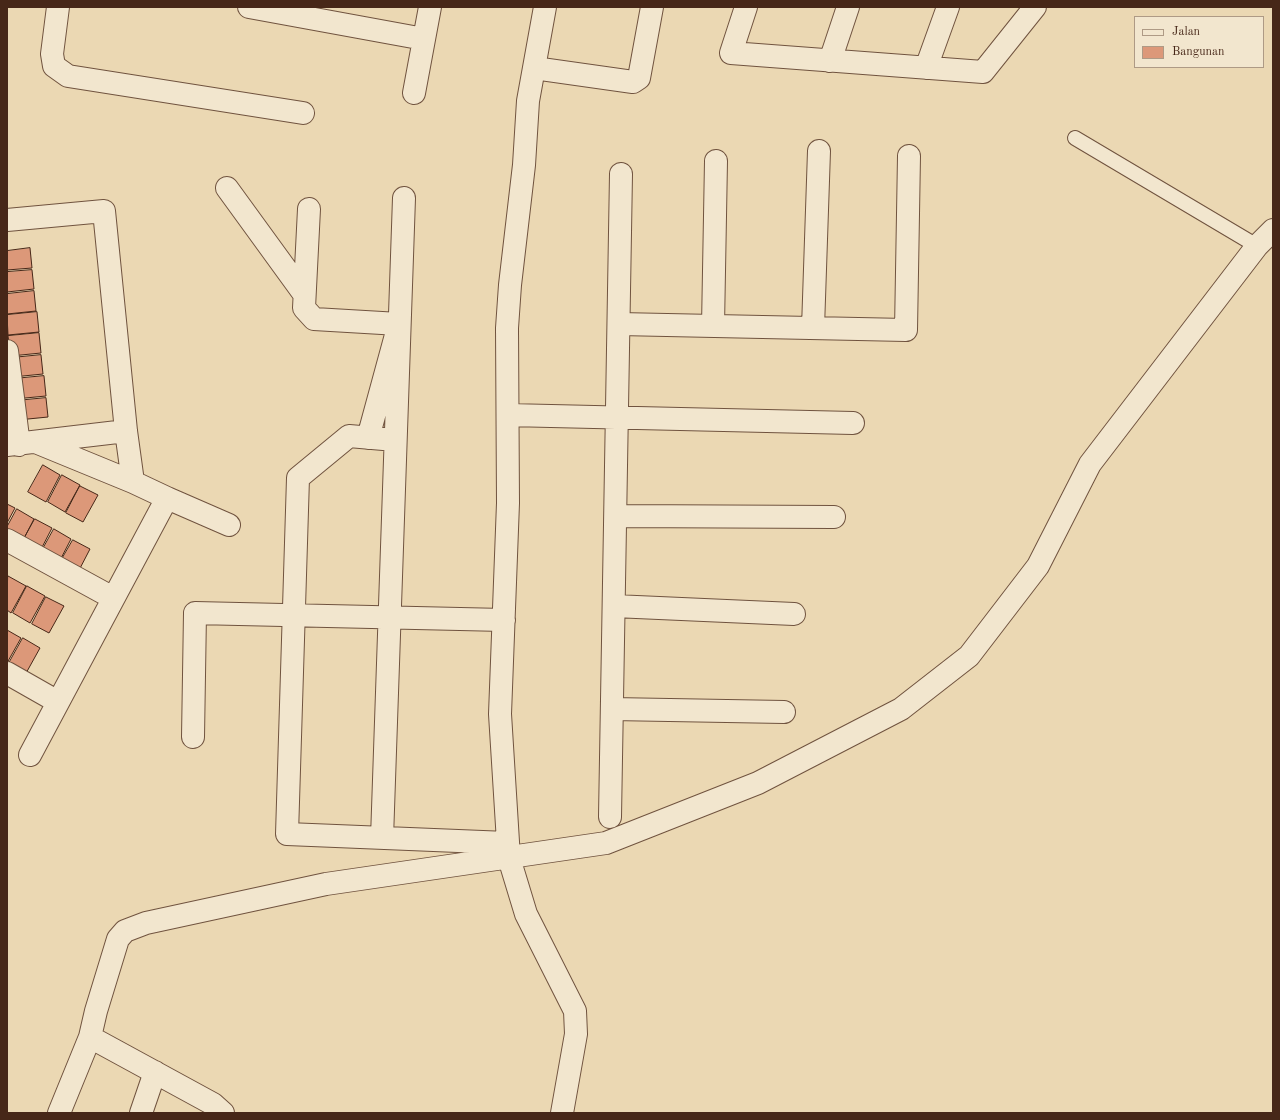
<!DOCTYPE html>
<html>
<head>
<meta charset="utf-8">
<style>
  body { margin:0 }
  #map { position:relative; width:1280px; height:1120px; overflow:hidden; background:#ebd8b3; font-family:"Old Standard TT",serif }
  canvas { display:block }
  .frame { position:absolute; inset:0; border:8px solid #472718; pointer-events:none }
  .legend { position:absolute; left:1134px; top:16px; width:130px; height:52px; box-sizing:border-box; background:#f2e6ce; border:1px solid #ae9a85; margin:0; padding:5px 7px; list-style:none; font-size:12px; color:#472718 }
  .legend li { display:flex; align-items:center; gap:8px; height:20px }
  .legend b { width:20px; border:1px solid #ae9a85 }
</style>
</head>
<body>
<div id="map">
<canvas width="1280" height="1120"></canvas>
<div class="frame"></div>
<ul class="legend">
<li><b style="height:5px;background:#f2e6ce"></b>Jalan</li>
<li><b style="height:11px;background:#dc9879"></b>Bangunan</li>
</ul>
</div>
<script>
const context = document.querySelector('canvas').getContext('2d');
context.lineJoin = 'round';
function fillPath(path, color) {
  context.fillStyle = color;
  context.fill(path, 'evenodd');
}
function strokePath(path, color, width, dash) {
  context.strokeStyle = color;
  context.lineWidth = width;
  context.lineCap = dash ? 'butt' : 'round';
  context.setLineDash(dash || []);
  context.stroke(path);
}
const building = new Path2D(`
  M30 248 32 268 7 270V251Z
  M32 270 34 289 7 292V272Z
  M34 291 36 311 7 314V294Z
  M37 312 39 332 8 335 7 315Z
  M39 333 41 353 11 356 8 336Z
  M41 355 43 374 13 377 11 358Z
  M44 376 46 396 15 399 13 379Z
  M46 398 48 417 18 420 15 401Z
  M43 465 60 475 46 502 28 492Z
  M62 475 80 485 65 512 48 502Z
  M80 486 98 495 83 522 66 513Z
  M7 504 15 508 7 523Z
  M17 509 34 519 20 546 7 539V527Z
  M35 519 52 528 38 555 20 546Z
  M54 529 71 539 57 566 39 556Z
  M73 540 90 549 76 576 58 566Z
  M8 576 26 586 11 613 7 610Z
  M27 586 45 596 30 623 13 613Z
  M46 597 64 606 49 633 32 624Z
  M7 630 21 638 7 663Z
  M23 638 40 648 25 675 8 665Z`);
fillPath(building, '#dc9879');
strokePath(building, '#472718', 1);
const lane = new Path2D(`
  M1075 138 1257 246`);
const street = new Path2D(`
  M58 7 52 54 54 66 68 76 303 113
  M249 7 424 39
  M545 7 528 101 524 165 510 285 507 328 508 503 500 714 509 858 526 914 575 1011 576 1034 562 1113
  M746 7 731 53 983 72 1035 7
  M830 61 848 7
  M534 68 633 82 639 78 652 7
  M926 68 948 7
  M414 93 430 7
  M227 188 304 294
  M309 209 304 308 314 319 399 324 368 438
  M7 220 104 211 126 431 133 482
  M619 324 906 330 909 156
  M713 326 716 161
  M813 328 819 151
  M7 351 19 445
  M508 415 853 423
  M395 440 349 436 298 478 287 834 507 843
  M7 445 126 431
  M167 498 229 525
  M616 516 834 517
  M7 540 113 598
  M614 606 794 614
  M7 673 58 702
  M612 709 784 712
  M193 737 195 613 504 620
  M30 755 167 498 133 482 38 443
  M610 817 621 174
  M382 838 404 198
  M90 1037 213 1104 223 1113
  M59 1113 90 1037 96 1011 118 939 125 931 146 923 326 884 606 843 758 783 901 709 969 656 1038 566 1090 464 1257 246 1273 230
  M141 1113 155 1072`);
strokePath(lane, '#70533f', 16);
strokePath(street, '#70533f', 24);
strokePath(lane, '#f2e6ce', 14);
strokePath(street, '#f2e6ce', 22);
</script>
</body>
</html>
